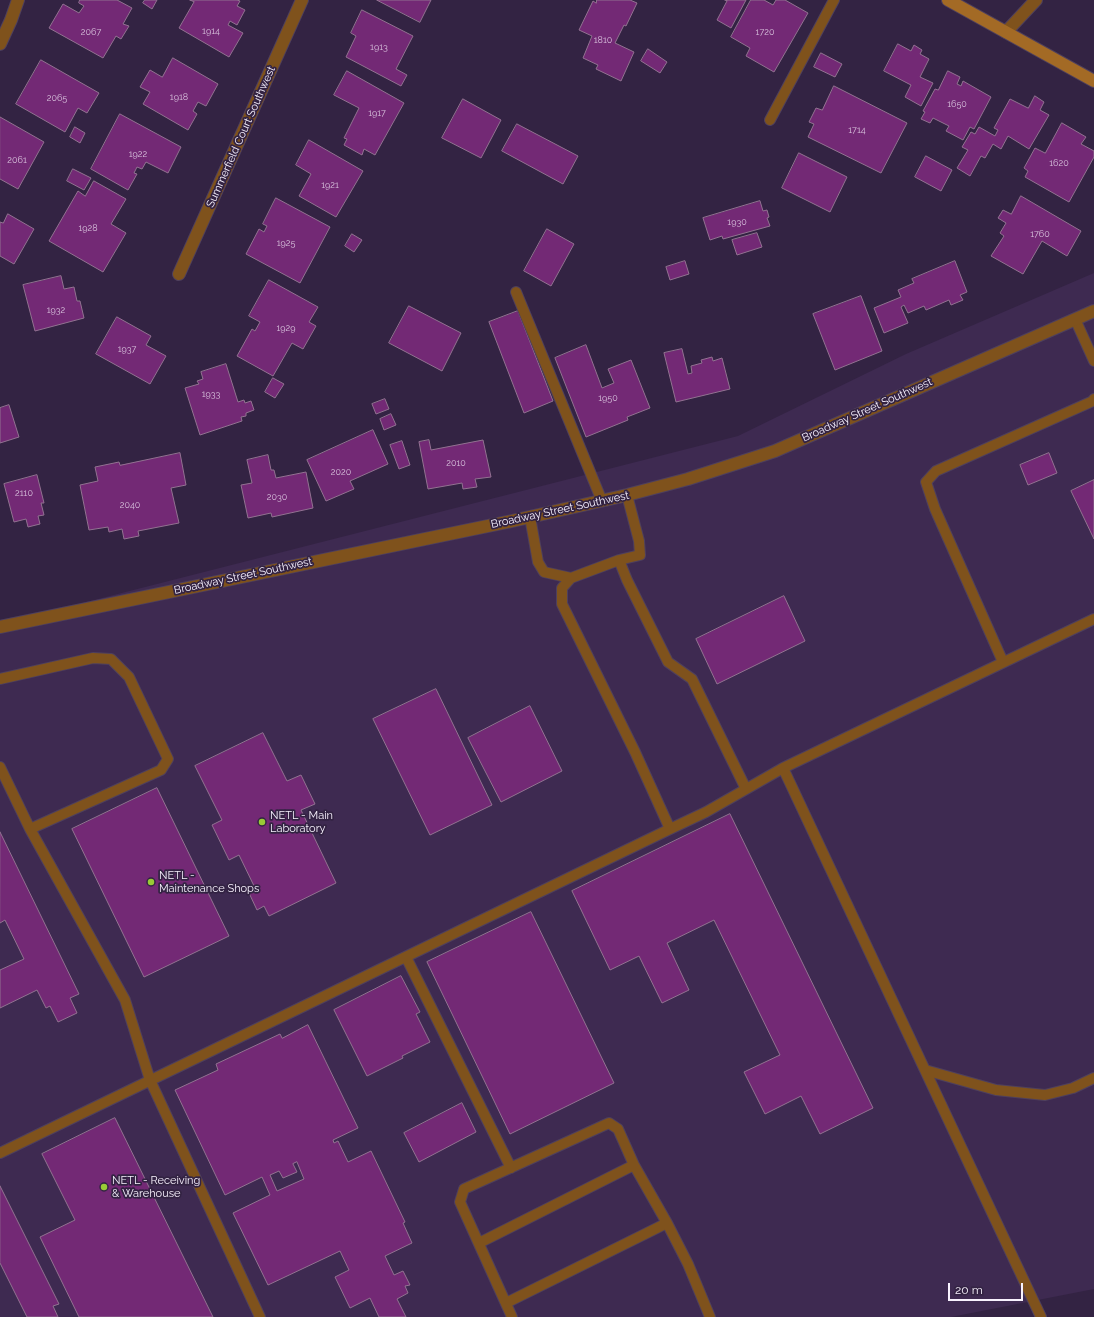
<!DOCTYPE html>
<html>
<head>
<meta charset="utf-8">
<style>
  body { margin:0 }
  #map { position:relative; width:1094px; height:1317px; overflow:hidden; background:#332343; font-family:Raleway,sans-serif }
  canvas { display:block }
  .scale { position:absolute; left:948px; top:1283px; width:75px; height:18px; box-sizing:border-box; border:2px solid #f8f2fe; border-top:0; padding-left:5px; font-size:12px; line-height:14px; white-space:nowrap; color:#f8f2fe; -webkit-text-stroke:3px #332343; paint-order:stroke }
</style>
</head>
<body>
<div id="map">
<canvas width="1094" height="1317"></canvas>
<div class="scale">20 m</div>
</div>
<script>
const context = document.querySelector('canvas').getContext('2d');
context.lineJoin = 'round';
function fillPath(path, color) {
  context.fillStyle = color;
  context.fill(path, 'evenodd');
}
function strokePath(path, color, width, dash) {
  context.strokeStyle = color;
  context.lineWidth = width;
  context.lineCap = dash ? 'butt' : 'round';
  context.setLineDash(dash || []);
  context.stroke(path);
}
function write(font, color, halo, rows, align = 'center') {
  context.font = font + ' Raleway,sans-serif';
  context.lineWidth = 3.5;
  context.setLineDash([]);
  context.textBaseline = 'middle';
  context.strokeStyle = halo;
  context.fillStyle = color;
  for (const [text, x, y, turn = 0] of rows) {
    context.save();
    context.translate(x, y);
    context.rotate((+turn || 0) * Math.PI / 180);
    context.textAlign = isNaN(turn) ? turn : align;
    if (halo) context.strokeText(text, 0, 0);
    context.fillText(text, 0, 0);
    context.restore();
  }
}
fillPath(new Path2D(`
  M1094 273V1289L951 1317H0V624L738 436 906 354Z`), '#3e2a51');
const building = new Path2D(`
  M80 0H117L132 8 123 24 129 26 121 39 116 36 103 58 49 28 63 4 79 13 84 6 79 3Z
  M145 0H157L152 9 143 3Z
  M190 0H237L240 1 237 6 245 10 237 25 230 21 228 25 243 33 229 57 179 28 194 2Z
  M377 0H431L420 22Z
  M597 0H630L637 3 626 26 624 25 615 43 634 52 621 81 596 69 598 65 583 58 592 36 579 30 593 1 596 3Z
  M725 0H746L731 28 717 20 727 1Z
  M751 0H764L773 5 776 0H785L808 13 774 72 746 56 750 48 731 37Z
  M362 10 413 36 396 69 407 75 401 86 346 57 356 36 351 33Z
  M898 44 911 51 914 45 922 50 920 54 929 59 920 77 933 83 921 106 905 97 911 85 884 71Z
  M648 49 667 62 660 73 641 61Z
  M821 53 842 64 835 77 814 67Z
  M173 58 218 84 206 106 198 102 193 111 197 114 188 130 143 104 150 92 140 87 150 70 162 77Z
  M41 60 99 93 87 113 78 108 65 132 16 104Z
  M347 71 404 103 375 155 364 149 362 155 344 145 347 139 344 138 359 108 334 95Z
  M948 71 960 77 957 84 961 86 963 81 991 97 974 129 970 127 963 140 946 131 949 126 933 118 930 123 921 119 925 112 923 111 935 89 938 90Z
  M834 86 907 123 881 173 808 137 814 124 809 122 816 108 822 110Z
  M1035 96 1044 102 1040 110 1049 115 1029 149 1008 136 1001 149 993 144 985 158 981 156 970 176 957 168 968 150 962 147 971 132 975 134 979 127 995 136 998 130 994 128 1010 99 1028 108Z
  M463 99 501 120 481 158 442 138Z
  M120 114 181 147 168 173 146 162 142 169 137 167 134 173 137 174 128 190 91 169Z
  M0 117 44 142 18 189 0 179Z
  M1062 123 1086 137 1081 144 1094 151V157L1069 202 1025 177 1028 171 1024 168 1035 148 1045 153Z
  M517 124 578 156 563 184 502 151Z
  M75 127 85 133 80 143 70 137Z
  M309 140 363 171 336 217 299 196 311 174 296 165Z
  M799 153 847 177 830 212 782 188Z
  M926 156 952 170 941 191 915 177Z
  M73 169 91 178 84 190 67 181Z
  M94 181 126 199 111 224 126 233 103 272 49 241 78 191 85 196Z
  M1021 196 1081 231 1067 256 1042 241 1023 274 991 256 1004 236 1000 233 1006 223 998 218 1003 210 1011 214Z
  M276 198 330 227 300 283 246 254 259 229 264 232 267 226 263 224Z
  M760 201 763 211 767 210 769 217 767 218 770 226 723 239 722 236 710 240 703 218Z
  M8 214 34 229 14 264 0 256V222L3 223Z
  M547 229 574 244 551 286 524 271Z
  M757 233 762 247 737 255 732 240Z
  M352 234 362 240 354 252 345 246Z
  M685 261 689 274 670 280 666 267Z
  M955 261 967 292 960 295 963 300 951 305 949 300 926 310 924 306 908 313 904 305 901 307 908 323 884 333 874 308 901 297 898 290 914 283 912 279Z
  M61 276 64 289 74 287 77 301H80L84 318 35 331 23 285Z
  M269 280 318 307 309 322 316 326 303 349 292 343 273 376 237 356 252 329 255 331 260 322 249 316Z
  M861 296 882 351 835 370 813 314Z
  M409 306 461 333 442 371 389 343Z
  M518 311 553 401 524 413 489 322Z
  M117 317 151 336 146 345 166 356 150 384 96 354Z
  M586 345 602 388 614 383 608 369 631 360 650 408 627 417 628 420 586 437 555 358Z
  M682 349 688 374 692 373 691 366 702 363 701 360 712 357 713 361 722 358 730 389 676 402 664 353Z
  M226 364 238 402 244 400 245 403 251 401 254 410 246 413V416L241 417 242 421 200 435 185 388 199 384 197 381 203 379 201 372Z
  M273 378 284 384 275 398 265 392Z
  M385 399 389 409 376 414 372 404Z
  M9 405 19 437 0 443V408Z
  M391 414 396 425 384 430 380 419Z
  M373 430 388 464 350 481 354 489 326 501 307 460Z
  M429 440 431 450 483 440 491 477 475 479 477 487 463 489 462 483 428 489 419 442Z
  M402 441 410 465 399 469 390 445Z
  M180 453 186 485 171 488 179 523 138 531 139 536 124 539 122 529 109 532 108 527 89 530 80 485 98 481 95 467 119 462 120 465Z
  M1049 453 1057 473 1028 485 1020 465Z
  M268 455 271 470H274L276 478 306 472 313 508 272 517 271 513 248 518 241 485 252 483 247 460Z
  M37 475 44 503H41L44 515 38 516 40 524 28 527 26 519 14 522 4 484Z
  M1094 480V539L1071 491Z
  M784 596 805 641 717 684 696 639Z
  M436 689 492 805 430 835 373 719Z
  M530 706 562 771 501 802 468 738Z
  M263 733 287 781 301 775 315 804 301 810 336 883 269 916 264 906 257 910 249 893 256 890 239 855 229 860 212 825 222 820 195 766Z
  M157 788 229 936 144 977 72 829Z
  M730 814 873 1108 820 1134 801 1096 765 1114 744 1072 780 1055 714 920 667 943 689 990 662 1003 639 956 610 970 572 891Z
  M0 832 79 994 70 998 77 1013 58 1022 50 1006 46 1008 37 990 0 1008V970L24 959 5 920 0 923Z
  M531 912 614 1083 510 1134 427 962Z
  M401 976 420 1012 416 1014 430 1042 402 1056 403 1058 367 1076 334 1010Z
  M308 1025 358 1128 333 1140 334 1143 338 1141 348 1162 371 1151 405 1222 403 1223 412 1243 385 1256 394 1275 403 1271 410 1285 405 1286 408 1293 397 1299 406 1317H379L370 1298 350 1308 335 1277 349 1270 340 1251 268 1285 233 1213 270 1195 262 1177 225 1195 175 1090 218 1070 216 1064 280 1034 282 1038ZM297 1162 304 1179 277 1191 270 1175 279 1171 283 1178 297 1172 293 1164Z
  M462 1103 476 1132 419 1162 404 1133Z
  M115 1118 213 1317H79L40 1237 75 1220 42 1154Z
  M0 1186 59 1304 53 1306 58 1317H27L0 1263Z`);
fillPath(building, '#732975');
strokePath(building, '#927291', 1);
const lane = new Path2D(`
  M770 120 834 0
  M516 292 602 501
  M1075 319 1094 361
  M530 517 538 562 544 572 571 578
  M619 560 640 555 639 541 627 495
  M1003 662 935 509 926 482 936 471 1093 401 1094 399
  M0 679 93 658 111 659 129 677 168 759 161 770 30 829 0 767
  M30 829 125 1000 150 1080 260 1317
  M670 829 635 752 562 604V588L571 578 619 560 627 580 668 662 692 679 746 789
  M406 957 511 1168
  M925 1070 996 1090 1045 1095 1073 1088 1094 1078
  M0 1153 670 829 706 812 783 768
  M479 1243 634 1165
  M506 1303 667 1223
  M512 1317 460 1202 464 1189 609 1123 618 1129 634 1165 667 1223 688 1264 710 1317
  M1041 1317 783 768 1094 619`);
const street = new Path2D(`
  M1006 32 1036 0
  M0 44 11 20 18 0
  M179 274 302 0
  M0 627 512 521 627 495 688 479 775 451 1094 311`);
const secondary = new Path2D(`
  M948 0 1094 81`);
strokePath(lane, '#4f405d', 12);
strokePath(street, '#4f405d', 14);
strokePath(secondary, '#4f405d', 14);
strokePath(lane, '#7f521c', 10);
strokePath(street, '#7f521c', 12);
strokePath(secondary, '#a36a25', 12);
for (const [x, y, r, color] of [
  [262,822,4,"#99cb36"],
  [151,882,4,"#99cb36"],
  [104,1187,4,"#99cb36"]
]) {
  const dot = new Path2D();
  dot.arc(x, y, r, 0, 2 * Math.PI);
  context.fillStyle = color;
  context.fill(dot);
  strokePath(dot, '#332343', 1.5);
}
write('9px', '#d7c0dc', null, [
  ["1914",211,31],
  ["2067",91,32],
  ["1720",765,32],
  ["1810",603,40],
  ["1913",379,47],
  ["1918",179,97],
  ["2065",57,98],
  ["1650",957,104],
  ["1917",377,113],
  ["1714",857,130],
  ["1922",138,154],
  ["2061",17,160],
  ["1620",1059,163],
  ["1921",330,185],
  ["1930",737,222],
  ["1928",88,228],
  ["1760",1040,234],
  ["1925",286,243],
  ["1932",56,310],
  ["1929",286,328],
  ["1937",127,349],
  ["1933",211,394],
  ["1950",608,398],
  ["2010",456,463],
  ["2020",341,472],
  ["2110",24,493],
  ["2030",277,497],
  ["2040",130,505]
]);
write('11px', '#f8f2fe', '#332343', [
  ["Summerfield Court Southwest",241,137,-66],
  ["Broadway Street Southwest",867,410,-24],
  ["Broadway Street Southwest",560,510,-12],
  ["Broadway Street Southwest",243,576,-12]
]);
write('11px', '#f8f2fe', '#332343', [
  ["NETL - Main",270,816],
  ["Laboratory",270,829],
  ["NETL -",159,876],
  ["Maintenance Shops",159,889],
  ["NETL - Receiving",112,1181],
  ["& Warehouse",112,1194]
], 'left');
</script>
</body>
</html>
